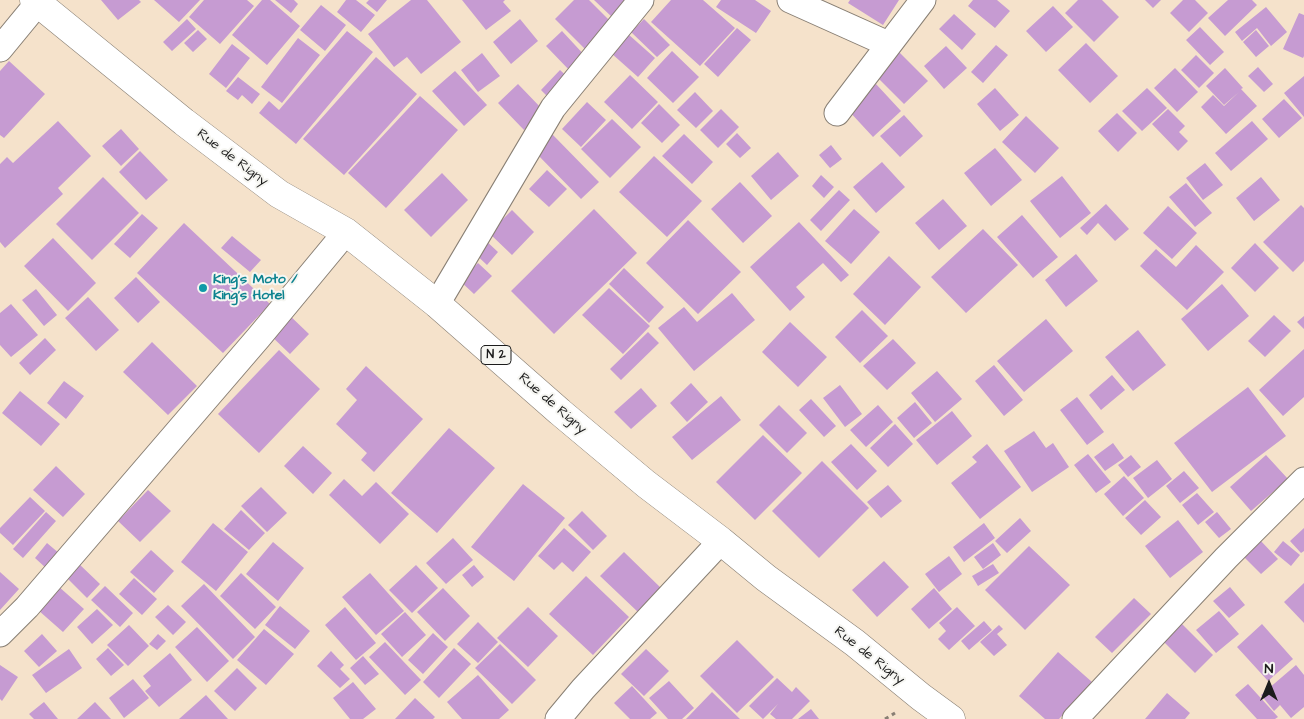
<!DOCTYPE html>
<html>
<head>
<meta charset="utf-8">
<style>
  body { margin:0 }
  #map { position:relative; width:1304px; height:719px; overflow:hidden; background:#f5e2cb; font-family:"Architects Daughter",sans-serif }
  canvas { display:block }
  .north { position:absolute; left:1244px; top:659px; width:50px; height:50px; -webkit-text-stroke:4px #f6f6f2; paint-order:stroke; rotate:0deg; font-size:14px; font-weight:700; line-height:20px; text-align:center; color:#1c1c1c }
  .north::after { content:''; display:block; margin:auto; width:18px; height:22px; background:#1c1c1c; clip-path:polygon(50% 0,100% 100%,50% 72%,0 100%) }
</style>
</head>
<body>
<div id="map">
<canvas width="1304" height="719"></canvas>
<div class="north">N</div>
</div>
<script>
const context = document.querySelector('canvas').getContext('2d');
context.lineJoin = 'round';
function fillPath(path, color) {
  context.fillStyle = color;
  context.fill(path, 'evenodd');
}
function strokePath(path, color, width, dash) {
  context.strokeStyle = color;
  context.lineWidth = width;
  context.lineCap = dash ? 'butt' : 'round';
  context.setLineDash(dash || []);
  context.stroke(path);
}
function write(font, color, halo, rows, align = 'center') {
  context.font = font + ' "Architects Daughter",sans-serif';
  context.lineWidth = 4;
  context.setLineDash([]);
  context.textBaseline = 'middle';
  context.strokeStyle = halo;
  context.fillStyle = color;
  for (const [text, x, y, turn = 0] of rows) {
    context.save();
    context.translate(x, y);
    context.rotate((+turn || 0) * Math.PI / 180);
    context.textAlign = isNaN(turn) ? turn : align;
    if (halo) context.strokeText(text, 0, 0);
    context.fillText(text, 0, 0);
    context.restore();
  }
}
fillPath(new Path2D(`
  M101 0H139L141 2 118 20Z
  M154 0H200L179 22Z
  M204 0H247L254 6 220 44 189 17Z
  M262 0H270L300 26 267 65 232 35Z
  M275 0H294L298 4 291 13Z
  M346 0H356L375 15 361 32 337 12Z
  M369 0H387L377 12 366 3Z
  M411 0H427L461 42 421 74 407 57 394 67 368 34Z
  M462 0H505L503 2 511 11 486 30Z
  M574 0H589L612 23 586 50 555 19Z
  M594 0H631L613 18Z
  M671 0H703L735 28 700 66 651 22Z
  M721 0H755L771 11 756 33 716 7Z
  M850 0H899L883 25 848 3Z
  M973 0H997L1010 11 995 28 968 6Z
  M1078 0H1102L1119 17 1094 42 1065 13Z
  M1145 0H1161L1153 8Z
  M1183 0H1195L1208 13 1189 32 1170 13Z
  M1228 0H1252L1257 5 1225 36 1208 18Z
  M321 5 346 25 325 51 300 30Z
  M1053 6 1073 27 1046 52 1026 31Z
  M1266 7 1287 32 1271 46 1257 28 1242 41 1235 32Z
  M1299 13 1304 15V56L1303 58 1283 49Z
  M954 14 976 34 962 50 939 29Z
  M187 19 196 29 172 51 163 42Z
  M520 19 538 41 511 64 493 42Z
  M644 19 670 45 657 57 631 32Z
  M1200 27 1224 52 1210 65 1186 40Z
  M737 28 751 40 718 77 704 64Z
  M198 30 207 39 193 52 184 43Z
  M1256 30 1269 46 1256 57 1243 42Z
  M347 31 373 52 296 144 259 113 269 101 279 110Z
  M562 31 587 58 572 73 546 46Z
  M628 34 655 58 638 77 611 53Z
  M298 38 320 55 282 103 261 87Z
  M1086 43 1118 76 1090 103 1058 70Z
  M232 44 250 58 226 88 209 74Z
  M996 45 1008 55 983 83 971 72Z
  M946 46 967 68 944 89 924 66Z
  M897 50 928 81 904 104 873 73Z
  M672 51 699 77 673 103 647 78Z
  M482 53 500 76 478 92 461 70Z
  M1196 55 1214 73 1199 88 1181 70Z
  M376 57 417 94 344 175 303 139Z
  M9 61 45 94 4 138 0 135V71Z
  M1258 67 1273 84 1264 92 1248 76Z
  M1175 68 1198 92 1177 112 1154 88Z
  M1225 68 1243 88 1241 89 1257 106 1226 134 1201 107 1213 95 1224 106 1239 92 1224 105 1206 86Z
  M560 70 572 81 553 102 541 90Z
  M455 71 487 105 464 126 432 91Z
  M630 75 658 102 632 129 604 102Z
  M1304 76V117L1284 93Z
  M238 77 260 94 252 104 242 95 238 100 226 91Z
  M518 84 544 111 524 130 498 103Z
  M876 84 901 111 873 137 848 110Z
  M995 88 1019 115 1000 131 977 104Z
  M1147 88 1167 108 1142 131 1122 111Z
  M695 92 713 111 696 128 677 110Z
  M420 96 458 130 386 208 348 173Z
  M1284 99 1302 118 1279 138 1262 119Z
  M587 102 606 120 581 147 562 129Z
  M659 104 680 125 662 143 641 123Z
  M721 109 739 127 718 148 700 130Z
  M1168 109 1185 126 1179 132 1188 141 1178 151 1152 124Z
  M1117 113 1137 133 1118 152 1098 131Z
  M904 115 923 136 900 157 880 136Z
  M1026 116 1059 148 1035 173 1002 142Z
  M612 119 641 147 610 178 581 149Z
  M58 121 91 156 58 188 63 194 5 248 0 242V164L7 157 13 163Z
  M1252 121 1268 139 1231 171 1215 153Z
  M121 129 139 149 121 166 102 146Z
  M737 133 751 148 740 158 726 144Z
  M552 134 599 182 581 199 534 151Z
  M684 134 713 162 692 184 662 156Z
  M831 145 842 159 830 168 819 155Z
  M995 148 1022 180 991 206 964 173Z
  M140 151 168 180 146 200 119 172Z
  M778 152 799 176 771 200 751 176Z
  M654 156 702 201 667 237 619 192Z
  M882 162 905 187 876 213 853 187Z
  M1205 163 1223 185 1203 200 1186 178Z
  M547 170 567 189 549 207 529 189Z
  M442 173 468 200 431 237 404 210Z
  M821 175 834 187 824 198 812 186Z
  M1062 176 1091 213 1060 238 1030 201Z
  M103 177 139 213 92 260 56 224Z
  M1261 177 1280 200 1254 221 1236 198Z
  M740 182 772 216 743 243 711 209Z
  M1186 183 1212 213 1195 227 1169 197Z
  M839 190 850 200 821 231 810 220Z
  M943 199 967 226 939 250 915 223Z
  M1106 204 1129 229 1115 241 1098 223 1087 235 1080 228Z
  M1301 205 1304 208V261L1293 272 1263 242Z
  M1168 206 1197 233 1172 259 1143 233Z
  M594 209 637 253 554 334 511 291Z
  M854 209 880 232 851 264 825 241Z
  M512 210 534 232 512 255 489 233Z
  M142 214 158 228 130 258 114 244Z
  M1022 215 1058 257 1033 278 997 237Z
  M688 220 741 272 698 314 646 263Z
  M799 222 849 275 841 282 823 263 796 287 805 297 790 311 750 267Z
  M184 223 270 304 223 353 137 273Z
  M983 229 1018 265 966 313 931 277Z
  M232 236 261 260 250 272 221 248Z
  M53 238 96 283 68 311 24 266Z
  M483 238 498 252 487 265 471 250Z
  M1255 243 1279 268 1255 292 1231 268Z
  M1196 245 1224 272 1187 310 1140 266 1156 249 1176 267Z
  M1076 254 1098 281 1066 307 1045 280Z
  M889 256 921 287 885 325 853 294Z
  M478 263 492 276 474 294 460 281Z
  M624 268 664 307 649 323 609 284Z
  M136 277 160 302 138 323 114 298Z
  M1222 284 1249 316 1208 351 1181 319Z
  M609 288 650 326 623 354 582 315Z
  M36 289 57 315 44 326 22 300Z
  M732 293 755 320 694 371 658 328 684 307 697 322Z
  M88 297 119 330 96 351 65 318Z
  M11 304 38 335 11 357 0 345V313Z
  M862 310 888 336 860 363 835 337Z
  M287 313 309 334 290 354 268 333Z
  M1274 315 1291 331 1265 357 1248 341Z
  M1304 316V329L1297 322Z
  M1046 319 1073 351 1024 392 997 361Z
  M790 322 827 357 798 387 762 352Z
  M1138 330 1166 365 1133 391 1105 357Z
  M648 332 659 343 621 380 610 369Z
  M45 338 56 350 30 375 19 363Z
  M893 339 916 363 887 390 863 366Z
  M152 342 197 386 168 415 123 372Z
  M1304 349V397L1283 416 1259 390Z
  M279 350 320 389 259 453 218 414Z
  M994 365 1023 400 1004 416 975 381Z
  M366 366 423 419 374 472 361 460 367 453 336 424 357 400 346 389Z
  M937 371 962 399 935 422 911 393Z
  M1112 375 1125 390 1101 410 1089 395Z
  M64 381 84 396 66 419 47 403Z
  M691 383 708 402 687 422 670 403Z
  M840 385 862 414 845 427 823 398Z
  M1248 387 1286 436 1212 492 1174 443Z
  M641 388 657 406 631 429 614 412Z
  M20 391 60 424 41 446 2 413Z
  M721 396 741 420 692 460 672 437Z
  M1077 397 1104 432 1087 445 1060 410Z
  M811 399 836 426 824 437 799 410Z
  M915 402 932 423 914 438 897 418Z
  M779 405 807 433 787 453 759 425Z
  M878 405 893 422 866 447 850 430Z
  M952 411 972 436 937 465 916 440Z
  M895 424 913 444 888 467 870 448Z
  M449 428 495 468 437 533 391 493Z
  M1034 431 1046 448 1053 443 1069 467 1032 492 1004 451Z
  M763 435 802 473 755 520 716 482Z
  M1113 443 1124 458 1105 471 1094 457Z
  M851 444 877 471 857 490 831 462Z
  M987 444 1021 487 980 519 951 483 977 462 972 457Z
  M303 446 332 473 313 494 284 466Z
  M1088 454 1111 482 1096 493 1074 465Z
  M1131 455 1141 467 1128 477 1118 465Z
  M1266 455 1288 479 1251 511 1230 487Z
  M1157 460 1172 479 1148 498 1133 478Z
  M822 461 869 508 819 558 772 511Z
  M56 466 85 494 63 517 33 490Z
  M1184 471 1199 488 1180 503 1166 486Z
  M1124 476 1144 498 1123 516 1104 494Z
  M344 479 362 496 376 482 409 514 380 544 329 495Z
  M523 484 565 518 514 581 471 547Z
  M888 485 902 501 881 518 867 502Z
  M261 487 287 513 267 532 241 506Z
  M148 490 171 511 140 542 118 521Z
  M1197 493 1214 512 1198 525 1182 505Z
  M30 497 45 511 13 545 0 533V528Z
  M1145 500 1161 517 1141 535 1125 518Z
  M241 510 265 533 249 550 224 529Z
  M582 511 607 536 593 550 568 525Z
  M46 512 56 521 23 558 13 549Z
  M1217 512 1231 529 1219 538 1205 522Z
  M1020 518 1031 531 1007 553 995 541Z
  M1178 520 1203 552 1170 578 1145 546Z
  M213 523 248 552 216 591 181 562Z
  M984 523 995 538 964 562 953 547Z
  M564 528 591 552 573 572 562 562 554 570 538 556Z
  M1304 528V551L1301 553 1290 541Z
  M453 538 473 560 446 584 426 563Z
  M1259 539 1278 559 1261 574 1242 555Z
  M1283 541 1300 555 1291 566 1274 552Z
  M273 542 304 568 278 601 246 574Z
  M47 543 60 554 47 569 35 558Z
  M993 543 1001 555 983 569 974 557Z
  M1029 546 1070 585 1025 630 985 590Z
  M151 550 174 571 154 593 130 572Z
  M624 552 662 589 639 613 600 576Z
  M949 556 962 574 939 592 925 574Z
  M884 561 909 587 877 617 852 590Z
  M78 563 100 584 87 598 65 576Z
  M993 564 999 573 978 586 972 576Z
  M416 565 438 588 412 613 389 590Z
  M474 565 484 577 472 587 462 575Z
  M0 572 19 589 0 610Z
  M241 573 276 607 255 629 220 596Z
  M370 573 404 611 376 635 342 597Z
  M586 576 629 617 593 655 549 614Z
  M134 578 157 599 142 615 119 594Z
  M1304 583V623L1284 602Z
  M204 584 255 637 233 659 181 606Z
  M58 586 84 609 63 632 38 610Z
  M105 586 133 613 120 627 91 600Z
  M1230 587 1245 605 1229 618 1213 601Z
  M443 588 470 616 445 641 417 612Z
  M934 588 952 609 929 629 911 609Z
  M1134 598 1151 614 1112 653 1095 637Z
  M168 605 186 622 173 635 155 617Z
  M280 606 310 631 295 649 265 625Z
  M345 607 376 643 356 660 325 625Z
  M528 607 558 636 528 667 497 638Z
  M957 607 975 626 949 650 938 639 946 631 939 623Z
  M97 609 113 625 92 644 77 627Z
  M1219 611 1239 634 1216 653 1196 630Z
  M405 612 426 635 402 657 381 634Z
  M1178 620 1213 655 1195 673 1160 638Z
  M984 621 992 630 969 650 961 641Z
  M478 622 498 642 478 663 457 644Z
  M1262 624 1293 659 1268 681 1237 647Z
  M129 625 149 646 128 666 107 645Z
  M999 625 1003 629 997 634 1007 645 994 656 980 642Z
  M197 627 229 661 207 682 175 647Z
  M264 629 294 654 266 685 237 660Z
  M433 633 448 647 423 674 408 660Z
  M42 634 57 651 39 667 24 651Z
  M158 634 166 641 157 650 149 644Z
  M737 640 774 677 737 713 700 676Z
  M385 642 421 680 405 695 369 657Z
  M500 644 536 680 512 704 475 668Z
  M108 648 124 665 111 676 96 659Z
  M454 648 471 664 439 698 423 682Z
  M69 649 82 668 46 693 32 675Z
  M646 649 669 671 644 696 621 674Z
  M331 651 344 665 340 669 350 679 340 688 317 666Z
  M1058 652 1092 682 1059 719H1045L1019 696Z
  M170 653 192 680 159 707 145 691 151 686 143 676Z
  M363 656 379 674 365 685 350 668Z
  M0 665 18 677 2 701 0 699Z
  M1296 665 1304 675V707L1291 718 1280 705 1274 711 1261 695Z
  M237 668 257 688 235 711 214 691Z
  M478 675 509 710 499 719H462L447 702Z
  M777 678 792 692 796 687 810 701 792 719H776L770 714 778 704 763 719 749 706Z
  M133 679 149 698 124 718 109 698Z
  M669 681 694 708 682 719H668L649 698Z
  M353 682 376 709 363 719H350L333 698Z
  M1248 684 1278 717 1275 719H1257L1235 695Z
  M632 686 657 713 650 719H630L614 703Z
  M712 692 740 719H686Z
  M1167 693 1190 713 1185 719H1145Z
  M206 695 228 719H179Z
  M415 698 435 717 433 719H395Z
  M44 702 58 719H34L29 714Z
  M95 702 111 719H77Z
  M811 709 819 719H798Z`), '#c69bd2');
const street = new Path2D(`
  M790 0 888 44
  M0 49 37 4
  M837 113 923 0
  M437 304 553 108 641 0
  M0 634 27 607 259 337 346 232
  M558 719 583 689 721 541
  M1075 719 1226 558 1304 480`);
const primary = new Path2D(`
  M34 0 184 122 279 194 346 232 437 304 560 412 646 484 721 541 766 578 855 643 921 697 951 719`);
strokePath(street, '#887f74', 27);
strokePath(primary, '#887f74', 29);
strokePath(new Path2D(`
  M885 719 895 713`), '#887f74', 3, [4, 4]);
strokePath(street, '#fff', 25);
strokePath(primary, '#fff', 28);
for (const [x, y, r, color] of [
  [203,288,5,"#0f9aa8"]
]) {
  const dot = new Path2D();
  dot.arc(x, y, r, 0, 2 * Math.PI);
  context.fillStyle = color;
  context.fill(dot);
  strokePath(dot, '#f6f6f2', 2);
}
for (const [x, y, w] of [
  [496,355,30]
]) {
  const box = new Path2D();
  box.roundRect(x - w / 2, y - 9.5, w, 19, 4);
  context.fillStyle = '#f6f6f2';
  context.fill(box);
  strokePath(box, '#1c1c1c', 1);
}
write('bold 12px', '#1c1c1c', null, [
  ["N 2",496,355]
]);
write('14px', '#1c1c1c', '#f6f6f2', [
  ["Rue de Rigny",232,158,37],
  ["Rue de Rigny",552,404,41],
  ["Rue de Rigny",869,656,38]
]);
write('bold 14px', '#0d838f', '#f6f6f2', [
  ["King's Moto /",213,280],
  ["King's Hotel",213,296]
], 'left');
</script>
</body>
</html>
